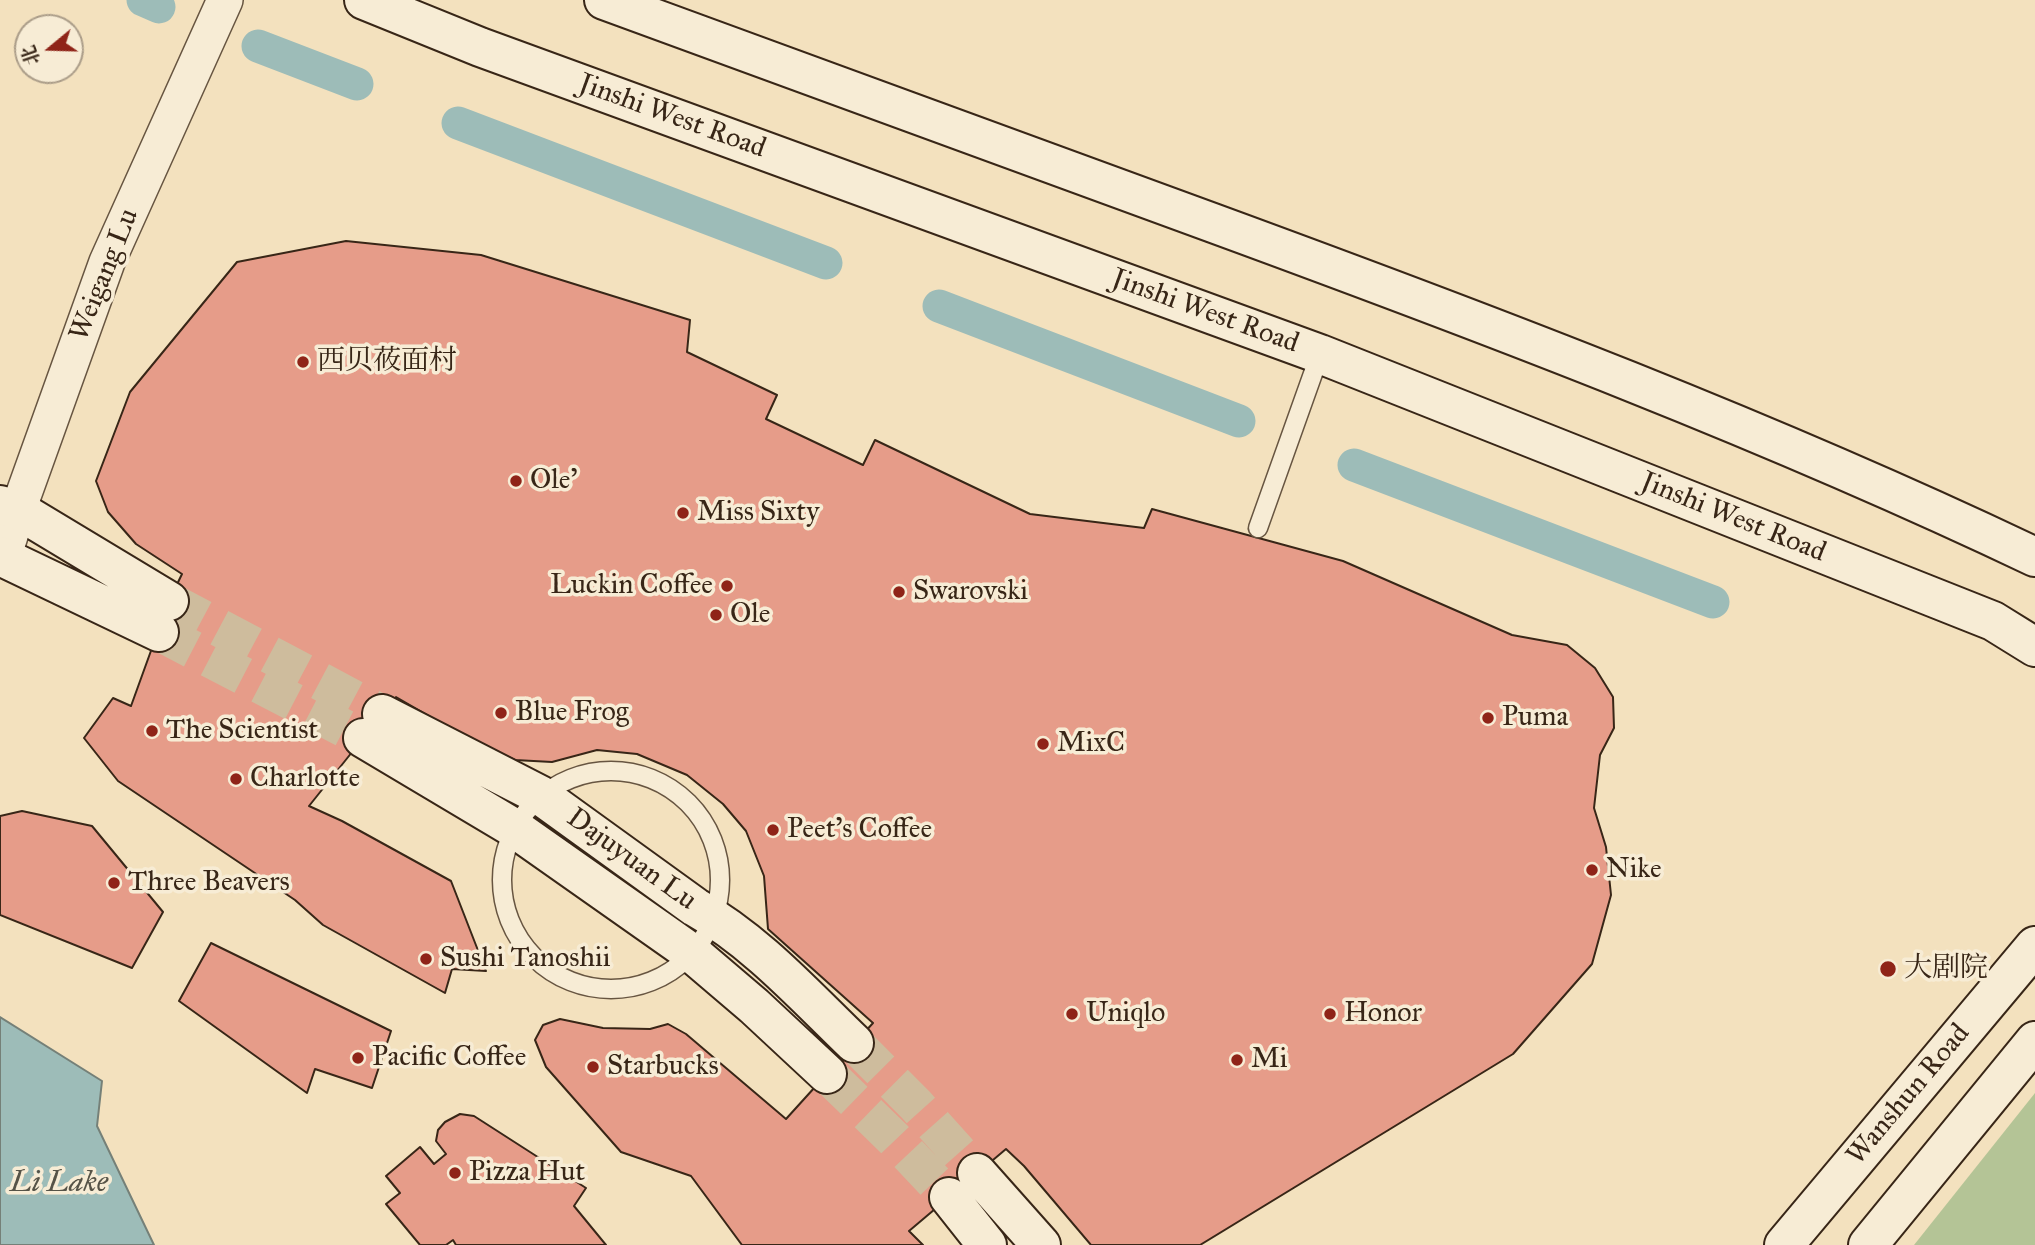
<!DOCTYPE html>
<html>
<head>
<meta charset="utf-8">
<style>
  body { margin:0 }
  #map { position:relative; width:2035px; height:1245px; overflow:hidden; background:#f3e1be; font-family:"IM FELL Great Primer","Noto Serif SC",serif }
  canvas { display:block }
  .north { position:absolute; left:14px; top:14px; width:70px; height:70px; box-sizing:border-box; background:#f7ecd5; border:2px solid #ab9d89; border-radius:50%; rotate:251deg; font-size:19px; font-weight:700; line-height:28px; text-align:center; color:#382617 }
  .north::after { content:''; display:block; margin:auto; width:24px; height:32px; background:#8f2418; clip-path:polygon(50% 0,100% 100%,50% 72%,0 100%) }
</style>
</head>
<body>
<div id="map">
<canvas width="2035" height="1245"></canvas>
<div class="north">北</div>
</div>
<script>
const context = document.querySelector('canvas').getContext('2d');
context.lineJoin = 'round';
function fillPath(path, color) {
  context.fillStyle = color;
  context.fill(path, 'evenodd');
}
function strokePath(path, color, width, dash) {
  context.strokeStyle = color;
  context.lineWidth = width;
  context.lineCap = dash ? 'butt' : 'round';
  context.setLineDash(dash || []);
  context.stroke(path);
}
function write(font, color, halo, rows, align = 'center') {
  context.font = font + ' "IM FELL Great Primer","Noto Serif SC",serif';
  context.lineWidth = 7;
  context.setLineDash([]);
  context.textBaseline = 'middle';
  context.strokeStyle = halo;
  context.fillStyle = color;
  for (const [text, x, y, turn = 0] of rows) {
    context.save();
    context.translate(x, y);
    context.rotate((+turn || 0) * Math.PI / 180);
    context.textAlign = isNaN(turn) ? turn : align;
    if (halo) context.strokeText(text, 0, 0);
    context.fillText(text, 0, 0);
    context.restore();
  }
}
fillPath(new Path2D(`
  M2035 1093V1245H1914Z`), '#b4c496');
const water = new Path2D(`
  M0 1017 102 1081 97 1126 154 1245H0Z`);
fillPath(water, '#9dbcb8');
strokePath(water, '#758078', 2);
strokePath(new Path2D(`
  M143 0 159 7
  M258 46 357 84
  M458 123 826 263
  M939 306 1239 421
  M1354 465 1713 602`), '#9dbcb8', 33);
const building = new Path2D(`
  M346 241 481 255 690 320 687 352 777 395 766 419 863 465 875 440 1030 514 1144 528 1152 509 1343 561 1512 635 1567 645 1595 668 1613 697 1614 728 1600 755 1594 808 1606 847 1611 895 1592 964 1513 1054 1200 1245H1091L1024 1166 1006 1149 909 1231 923 1245H742L691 1176 621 1152 546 1067 535 1040 543 1025 560 1019 603 1028 650 1029 668 1024 686 1034 786 1119 873 1023 768 929 764 876 746 831 723 804 687 775 637 754 597 750 552 762 515 760 467 738 396 697 309 806 342 821 451 881 486 971 452 969 445 993 323 925 295 900 118 781 84 738 113 698 131 706 169 601 182 574 136 544 108 512 96 481 130 392 237 262Z
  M22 811 92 826 163 912 132 968 0 915V816Z
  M211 943 391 1031 372 1088 315 1069 307 1093 179 1001Z
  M460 1114 474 1116 586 1188 574 1206 606 1245H456L453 1240 446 1245H420L386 1204 400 1193 386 1176 420 1147 434 1164 446 1154 436 1141 438 1130 445 1122Z`);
fillPath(building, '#e69c89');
strokePath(building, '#382617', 2);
strokePath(new Path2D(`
  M169 601 382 714
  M159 632 363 738
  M854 1043 916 1105 977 1173
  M827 1074 894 1139 949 1197`), '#cebc9d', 38, [38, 19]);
const lane = new Path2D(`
  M1258 528 1320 354
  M502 880a109 109 0 1 1 218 0a109 109 0 1 1-218 0Z`);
const street = new Path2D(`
  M3 558 18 510 107 262 225 0`);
const secondary = new Path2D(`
  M364 0 480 47 1320 354 1993 621 2035 647
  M604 0C807 74 1010 149 1213 223 1491 325 1768 430 2035 557
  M0 505 18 510 169 601
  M0 556 159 632
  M382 714 540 795 695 907C756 941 805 996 854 1043
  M363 738 514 828 693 954 754 1006 827 1074
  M977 1173 1041 1245
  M949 1197 987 1245
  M1784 1245 2035 946
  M1868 1245 2035 1041`);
strokePath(lane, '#675541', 21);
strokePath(street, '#675541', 38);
strokePath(secondary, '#382617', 42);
strokePath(lane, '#f7ecd5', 18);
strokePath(street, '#f7ecd5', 35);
strokePath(secondary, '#f7ecd5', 38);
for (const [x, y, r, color] of [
  [303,362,7,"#8f2418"],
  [516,481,7,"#8f2418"],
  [683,513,7,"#8f2418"],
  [727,586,7,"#8f2418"],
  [899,592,7,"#8f2418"],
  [716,615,7,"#8f2418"],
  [501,713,7,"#8f2418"],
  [1488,718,7,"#8f2418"],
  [152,731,7,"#8f2418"],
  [1043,744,7,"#8f2418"],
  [236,779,7,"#8f2418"],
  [773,830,7,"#8f2418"],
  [1592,870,7,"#8f2418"],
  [114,883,7,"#8f2418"],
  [426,959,7,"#8f2418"],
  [1888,969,9,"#8f2418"],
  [1072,1014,7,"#8f2418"],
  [1330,1014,7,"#8f2418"],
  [358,1058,7,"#8f2418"],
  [1237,1060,7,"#8f2418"],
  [593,1067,7,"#8f2418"],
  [455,1173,7,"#8f2418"]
]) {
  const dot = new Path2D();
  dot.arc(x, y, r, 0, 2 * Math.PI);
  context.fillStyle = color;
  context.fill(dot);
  strokePath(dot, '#f7ecd5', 2.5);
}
write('28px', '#382617', '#f7ecd5', [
  ["Jinshi West Road",672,117,20],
  ["Weigang Lu",105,275,-68],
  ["Jinshi West Road",1205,312,20],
  ["Jinshi West Road",1733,518,22],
  ["Dajuyuan Lu",631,860,36],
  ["Wanshun Road",1909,1095,-50]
]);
write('28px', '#382617', '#f7ecd5', [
  ["西贝莜面村",317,362],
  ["Ole'",530,481],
  ["Miss Sixty",697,513],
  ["Luckin Coffee",713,586,"right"],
  ["Swarovski",913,592],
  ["Ole",730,615],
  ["Blue Frog",515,713],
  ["Puma",1502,718],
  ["The Scientist",166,731],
  ["MixC",1057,744],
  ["Charlotte",250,779],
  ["Peet's Coffee",787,830],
  ["Nike",1606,870],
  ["Three Beavers",128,883],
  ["Sushi Tanoshii",440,959],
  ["大剧院",1904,969],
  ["Uniqlo",1086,1014],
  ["Honor",1344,1014],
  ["Pacific Coffee",372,1058],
  ["Mi",1251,1060],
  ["Starbucks",607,1067],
  ["Pizza Hut",469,1173]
], 'left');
write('italic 30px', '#565347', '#f7ecd5', [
  ["Li Lake",59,1184]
]);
</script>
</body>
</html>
